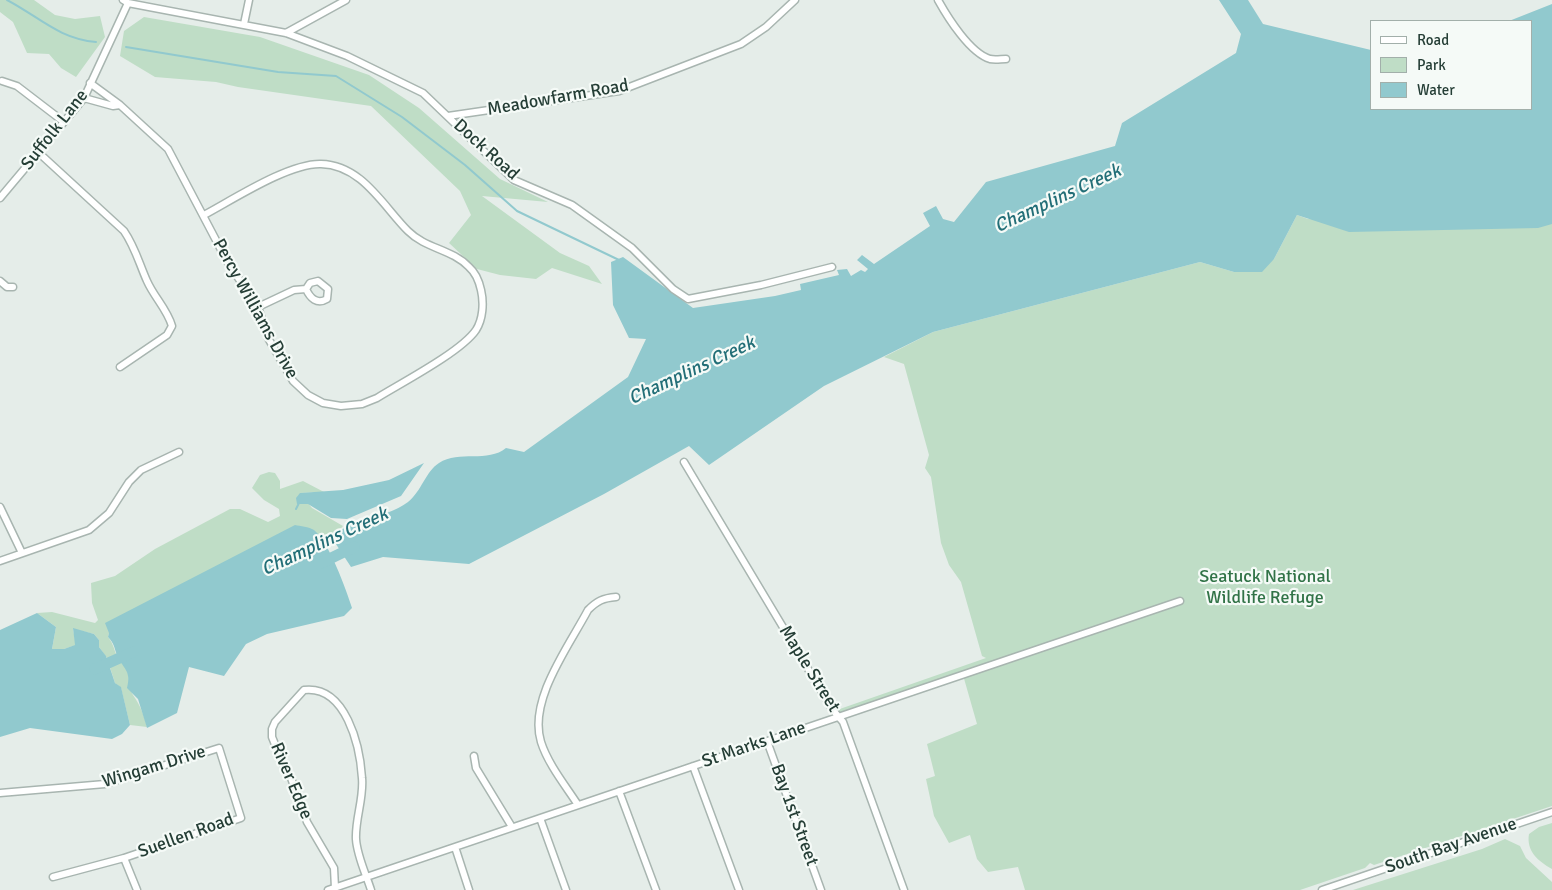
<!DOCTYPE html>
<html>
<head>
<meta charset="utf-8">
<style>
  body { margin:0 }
  #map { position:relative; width:1552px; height:890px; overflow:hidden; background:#e5ede9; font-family:Signika,sans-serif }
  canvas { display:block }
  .legend { position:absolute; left:1370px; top:20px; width:162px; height:90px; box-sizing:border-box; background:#f5faf7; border:1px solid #a2afaa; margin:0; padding:6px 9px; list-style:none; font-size:15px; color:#253e36 }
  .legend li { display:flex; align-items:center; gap:10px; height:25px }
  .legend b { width:25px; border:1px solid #a2afaa }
</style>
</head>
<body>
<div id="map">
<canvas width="1552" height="890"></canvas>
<ul class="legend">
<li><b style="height:6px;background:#fff"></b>Road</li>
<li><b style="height:14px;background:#bfddc6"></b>Park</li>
<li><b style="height:14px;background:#91c9ce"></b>Water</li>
</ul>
</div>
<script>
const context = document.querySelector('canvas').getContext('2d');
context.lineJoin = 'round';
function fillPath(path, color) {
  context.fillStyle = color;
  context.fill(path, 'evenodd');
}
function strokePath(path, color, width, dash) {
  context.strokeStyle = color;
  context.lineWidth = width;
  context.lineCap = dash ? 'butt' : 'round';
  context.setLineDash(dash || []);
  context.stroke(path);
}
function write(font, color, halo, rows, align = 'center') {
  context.font = font + ' Signika,sans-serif';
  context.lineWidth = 4.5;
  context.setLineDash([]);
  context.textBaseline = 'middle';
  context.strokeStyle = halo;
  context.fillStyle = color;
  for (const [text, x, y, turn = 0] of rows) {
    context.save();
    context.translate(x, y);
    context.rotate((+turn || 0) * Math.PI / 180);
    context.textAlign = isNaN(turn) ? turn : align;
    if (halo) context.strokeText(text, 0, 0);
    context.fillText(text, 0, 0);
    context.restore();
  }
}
fillPath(new Path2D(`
  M0 0H34L55 15 75 19 100 16 105 37 76 77 61 68 49 54 27 53 13 22 0 12Z
  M144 17 260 37 369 75 419 108 500 179 548 202 482 196 560 253 589 266 602 284 552 268 536 279 500 275 477 269 449 243 471 215 460 191 371 106 238 87 216 82 155 77 120 56 124 31Z
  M1297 215 1308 219 1552 224V806L1374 865 1370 863 1365 868 1300 890H1025L1018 867 988 872 977 859 970 835 949 843 934 816 926 779 935 776 927 744 977 724 963 675 842 715 834 711 986 658 982 656 961 582 949 565 941 543 931 477 925 468 929 455 904 364 884 357 933 332 1200 262 1234 272 1274 259Z
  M269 472 275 473 280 481V489L303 481 324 492 300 493 312 508 343 526 332 538 323 542 313 530 109 633 108 637C114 644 114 651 118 658 120 661 124 664 126 667 130 676 128 687 133 695 140 705 144 715 147 727L130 725 121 688 115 683 107 658 99 647V640L94 634 73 629 76 645 64 649H52L56 627 37 613 52 612 95 623 98 620 92 603 91 583 115 576 155 549 230 509H240L268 522 280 516 279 509 264 500 252 488 260 475Z
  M1552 823V869C1538 861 1526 851 1529 834L1539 827Z
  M1505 839 1520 846 1526 858 1552 882V890H1353L1482 849Z`), '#bfddc6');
fillPath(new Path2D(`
  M1219 0H1248L1263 24 1371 50V109H1531V21H1509L1552 4V224L1538 228 1349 232 1297 215 1274 259 1262 272H1234L1200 262 933 332 824 386 709 465 689 446 604 494 469 564 383 557 351 567 332 538C357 513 382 521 408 502 421 492 426 471 439 463 459 450 488 463 506 448L524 452 628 377 646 339 629 338 613 305 611 262 623 257 693 308 775 296 801 290 800 284 839 275 837 270 847 269 851 276 861 270 865 272 868 269 857 260 862 255 874 264 930 226 923 213 936 206 943 219 954 222 986 182 1115 146 1122 123 1236 53 1241 34Z
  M424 463 401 496 347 519 331 518 308 504H297L296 498 300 493 343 490 389 480Z
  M295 525C300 526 309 527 314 530 329 542 346 589 352 608L344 616 267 634 246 644 224 676 189 667 177 713 147 728 138 699 127 688C132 670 122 668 117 655 114 647 114 643 108 637L109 633 105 623Z
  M37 613 56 627 52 649H64L75 645 73 628 94 634 99 640V647L106 656 115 683 121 687 130 725 122 734 112 739 30 728 0 737V630Z`), '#91c9ce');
strokePath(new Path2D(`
  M7 0C38 16 59 39 96 42
  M126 47 278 72 336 76 402 117 465 165 517 211 619 260
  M296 509 299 503`), '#91c9ce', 2);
strokePath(new Path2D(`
  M319 564 354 547
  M95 669 133 652`), '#91c9ce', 11);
const street = new Path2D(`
  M123 0 128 3 286 33 347 56 423 93 514 180 572 205 632 248 673 289 688 299 761 285 832 267
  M938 0C948 18 970 53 990 59 995 60 1001 59 1006 59
  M244 24 249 0
  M286 33 346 0
  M2 81 17 86 64 122
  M90 83 120 105 168 149 228 263 258 307 268 338 293 381 308 395 323 403 341 406 362 404 377 398C401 383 461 352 476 330 483 319 484 303 481 290 479 281 476 273 469 267 452 249 426 249 408 231 383 206 362 165 321 164 289 163 234 199 204 215
  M84 98 113 106 120 105
  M448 116 619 91 741 44 766 27 795 0
  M39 153 124 231C135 247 139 263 147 281 154 297 167 309 172 326L167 335 120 367
  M0 198 84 98 128 3
  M0 281 7 287H13
  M258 307 294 290 306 289 310 283 318 281 328 289 327 299C317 305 310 298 306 289
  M684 462 832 709 843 722 904 890
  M0 507 22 553
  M0 561 89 530 109 513 129 482 141 470 179 452
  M767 741 821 890
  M474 756 476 768 512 827
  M693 766 739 890
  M619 791 656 890
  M0 793 105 784 219 748 241 818 124 858 53 877
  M578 805C565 785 548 764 541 742 528 700 569 646 588 610 597 601 603 598 616 597
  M540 818 566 890
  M455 847 469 890
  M124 858 137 890
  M335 888 334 868 307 822 291 778 283 764 272 737V729L275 722 304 690C346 685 360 746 362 778 364 798 355 819 356 839 357 856 366 874 371 890
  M328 890 1180 601
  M1322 890 1552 812`);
strokePath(street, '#a8b5b0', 9);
strokePath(street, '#fff', 6);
write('18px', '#253e36', '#f5faf7', [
  ["Meadowfarm Road",558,98,-10],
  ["Suffolk Lane",55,130,-52],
  ["Dock Road",486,150,42],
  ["Percy Williams Drive",255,309,61],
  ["Maple Street",809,669,58],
  ["St Marks Lane",754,745,-19],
  ["Wingam Drive",154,767,-17],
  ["River Edge",291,781,67],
  ["Bay 1st Street",794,815,70],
  ["Suellen Road",186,836,-20],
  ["South Bay Avenue",1451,846,-19]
]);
write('18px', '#317347', '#f5faf7', [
  ["Seatuck National",1265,577],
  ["Wildlife Refuge",1265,598]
]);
write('italic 19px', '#226e77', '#f5faf7', [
  ["Champlins Creek",1058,199,-25],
  ["Champlins Creek",692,371,-25],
  ["Champlins Creek",325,542,-25]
]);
</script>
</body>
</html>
